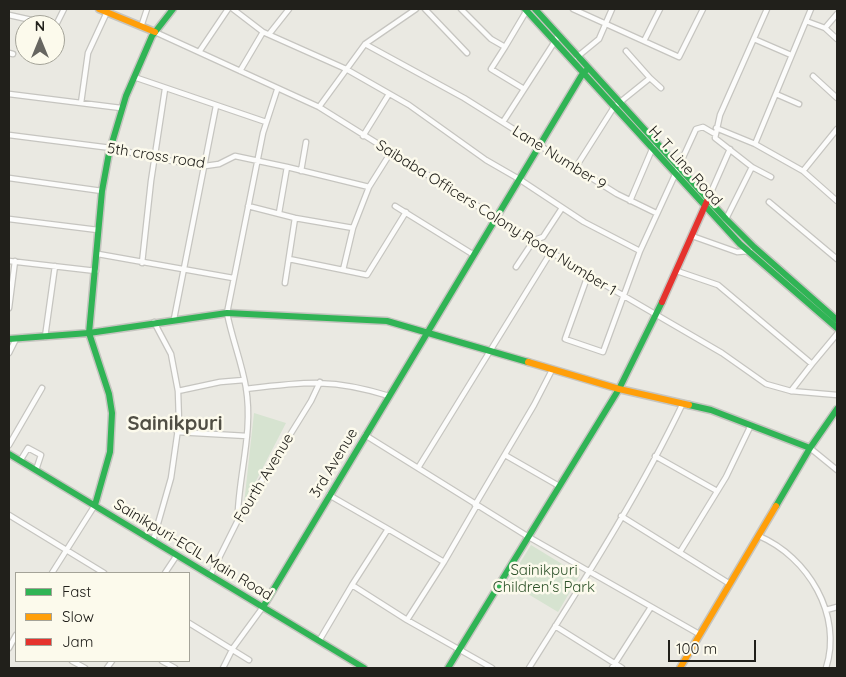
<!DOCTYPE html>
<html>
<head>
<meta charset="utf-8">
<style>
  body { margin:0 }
  #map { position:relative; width:846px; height:677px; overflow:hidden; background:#eae9e2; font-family:Quicksand,sans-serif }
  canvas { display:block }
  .frame { position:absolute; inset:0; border:10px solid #21201b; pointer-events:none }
  .legend { position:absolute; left:15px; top:572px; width:175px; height:90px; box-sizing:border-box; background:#fcfaec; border:1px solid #a4a398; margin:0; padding:6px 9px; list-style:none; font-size:15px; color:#21201b }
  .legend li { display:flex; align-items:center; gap:10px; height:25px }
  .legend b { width:25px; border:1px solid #a4a398 }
  .north { position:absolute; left:15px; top:15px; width:50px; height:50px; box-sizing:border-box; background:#fcfaec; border:1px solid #a4a398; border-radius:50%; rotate:0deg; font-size:14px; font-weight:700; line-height:20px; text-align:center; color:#21201b }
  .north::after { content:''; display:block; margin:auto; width:18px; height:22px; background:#676661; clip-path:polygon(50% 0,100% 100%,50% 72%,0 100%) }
  .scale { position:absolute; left:668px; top:640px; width:88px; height:22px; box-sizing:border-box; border:2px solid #21201b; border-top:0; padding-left:6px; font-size:15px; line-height:18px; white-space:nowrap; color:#21201b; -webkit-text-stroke:4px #fcfaec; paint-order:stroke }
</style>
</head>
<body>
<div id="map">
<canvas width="846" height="677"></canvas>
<div class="frame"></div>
<ul class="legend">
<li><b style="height:6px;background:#30b455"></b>Fast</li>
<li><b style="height:6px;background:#ff9f0a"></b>Slow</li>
<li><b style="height:6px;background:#e5322d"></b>Jam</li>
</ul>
<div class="north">N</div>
<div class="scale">100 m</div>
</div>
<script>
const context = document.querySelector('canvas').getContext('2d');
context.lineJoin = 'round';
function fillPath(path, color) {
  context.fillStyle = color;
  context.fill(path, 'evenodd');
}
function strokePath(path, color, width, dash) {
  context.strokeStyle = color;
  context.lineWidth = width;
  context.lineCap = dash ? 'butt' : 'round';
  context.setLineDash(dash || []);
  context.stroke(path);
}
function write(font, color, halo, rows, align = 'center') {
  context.font = font + ' Quicksand,sans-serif';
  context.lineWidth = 5;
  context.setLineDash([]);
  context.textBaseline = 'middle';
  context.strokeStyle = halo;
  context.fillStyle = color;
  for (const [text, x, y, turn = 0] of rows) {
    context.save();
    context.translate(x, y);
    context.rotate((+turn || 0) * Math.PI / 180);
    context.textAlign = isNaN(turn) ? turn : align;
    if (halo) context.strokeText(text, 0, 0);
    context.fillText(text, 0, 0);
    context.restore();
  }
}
fillPath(new Path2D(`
  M254 413 286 423 244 504Z
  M531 545 580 575 558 612 508 582Z`), '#d6e3d0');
const street = new Path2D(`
  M233 9 263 32 346 69 409 105 486 160 519 179 584 222 640 251
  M425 9 467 53
  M461 9 491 39 505 47 491 69 524 89
  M573 9 679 57 703 9
  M767 9 720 115 715 138 752 167 771 177
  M9 15 54 25
  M806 21 825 28 837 39
  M55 27 64 9
  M141 27 147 9
  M825 28 837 14
  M155 32 319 107 588 275 722 353 766 384 791 391 837 395
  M270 33 289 9
  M754 39 791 55
  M644 41 660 9
  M365 44 464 98 617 194 656 213
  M505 47 527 10
  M626 51 650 78
  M199 52 228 9
  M9 53 13 54
  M577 57 599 39 612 9
  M40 61 42 55
  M240 71 263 32
  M813 76 837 98
  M134 77 266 122
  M9 94 121 108
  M776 94 799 104
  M81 103 88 53 107 12
  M319 107 365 44 416 9
  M503 122 559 35
  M716 128 755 144 803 171 837 201
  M9 135 111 148 159 159 205 166 219 164 235 156 287 167 279 213
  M363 136 389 94
  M755 144 811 9
  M287 167 369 187
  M576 167 614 107 650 78 661 88
  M301 171 306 142
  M803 171 837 129
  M9 178 102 191
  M708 199 730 149
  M630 201 653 147
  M769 202 837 259
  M248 206 295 218 353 228 343 270 289 259
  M395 206 474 255
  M9 219 98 230
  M726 219 752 167
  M353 228 369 187 391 152
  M692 236 737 252 750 251
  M98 254 233 278
  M9 261 96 271
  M142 263 151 181 165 89
  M516 267 534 240 543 237 562 208
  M343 270 367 275 406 212
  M677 271 718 285 812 364 837 334
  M588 275 565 339 603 352 640 251 696 129 703 127 715 134
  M285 283 295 218
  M9 308 15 261
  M174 319 216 106
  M45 337 55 266
  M9 353 16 339
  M246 389C304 382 333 378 389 396
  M178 391 220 382 244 380
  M791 391 812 364
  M177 432 247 436
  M365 435 527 536 699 634
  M9 445 42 388
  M810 448 837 470
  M505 455 559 486
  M655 456 717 491
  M20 461 28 448 41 455 36 470
  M418 468 551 252
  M329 495 388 529 352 585 407 620 492 668
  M475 505 534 405 552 370
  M241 514 238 511C240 470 253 430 246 388 242 363 232 339 227 313L263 133 277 90
  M9 515 104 573
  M621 516 730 584
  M388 529 444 562 407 620
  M759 536C808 557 843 615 826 668
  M153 541 171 478 179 422 178 391 171 354 154 322
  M680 552 726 477 751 425
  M444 562 477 505
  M52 573 95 505
  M165 573 177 555
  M210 576 241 514 311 401 320 382
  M826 610 837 607
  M189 623 249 660
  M555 626 622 668
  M319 641 352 585
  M9 648 16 635
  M72 661 85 668
  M162 661 175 668
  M107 668 112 661
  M223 668 233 648 263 607
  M529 668C583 582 639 495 683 403
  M612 668 651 607`);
const fast = new Path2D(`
  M525 9 740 244 837 328
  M535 9 726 219 754 247 837 320
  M9 339 89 333 227 313 387 321 528 362
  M689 405 711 410 810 448
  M9 454 364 668
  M95 505 110 452 112 413 109 394 89 333 102 191 109 153 126 96 152 36 173 9
  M776 506 810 448 837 409
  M263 607 583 73 588 69
  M448 668 619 389 662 302`);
const slow = new Path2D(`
  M99 9 155 32
  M528 362 619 389 689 405
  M680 668 776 506`);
const jam = new Path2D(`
  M662 302 708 199`);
strokePath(street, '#c6c5c0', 7);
strokePath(fast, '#c6c5c0', 9);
strokePath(slow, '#c6c5c0', 9);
strokePath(jam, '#c6c5c0', 9);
strokePath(street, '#fcfcfb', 4.5);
strokePath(fast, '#30b455', 6);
strokePath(slow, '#ff9f0a', 6);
strokePath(jam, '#e5322d', 6);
write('15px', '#21201b', '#fcfaec', [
  ["5th cross road",156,156,9],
  ["Lane Number 9",559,158,32],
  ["H. T. Line Road",685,166,48],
  ["Saibaba Officers Colony Road Number 1",496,218,32],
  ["3rd Avenue",334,463,-59],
  ["Fourth Avenue",264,478,-59],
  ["Sainikpuri-ECIL Main Road",193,550,31]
]);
write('15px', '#2d5129', '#fcfaec', [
  ["Sainikpuri",544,570],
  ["Children's Park",544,587]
]);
write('bold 20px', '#504e44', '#fcfaec', [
  ["Sainikpuri",175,424]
]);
</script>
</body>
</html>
